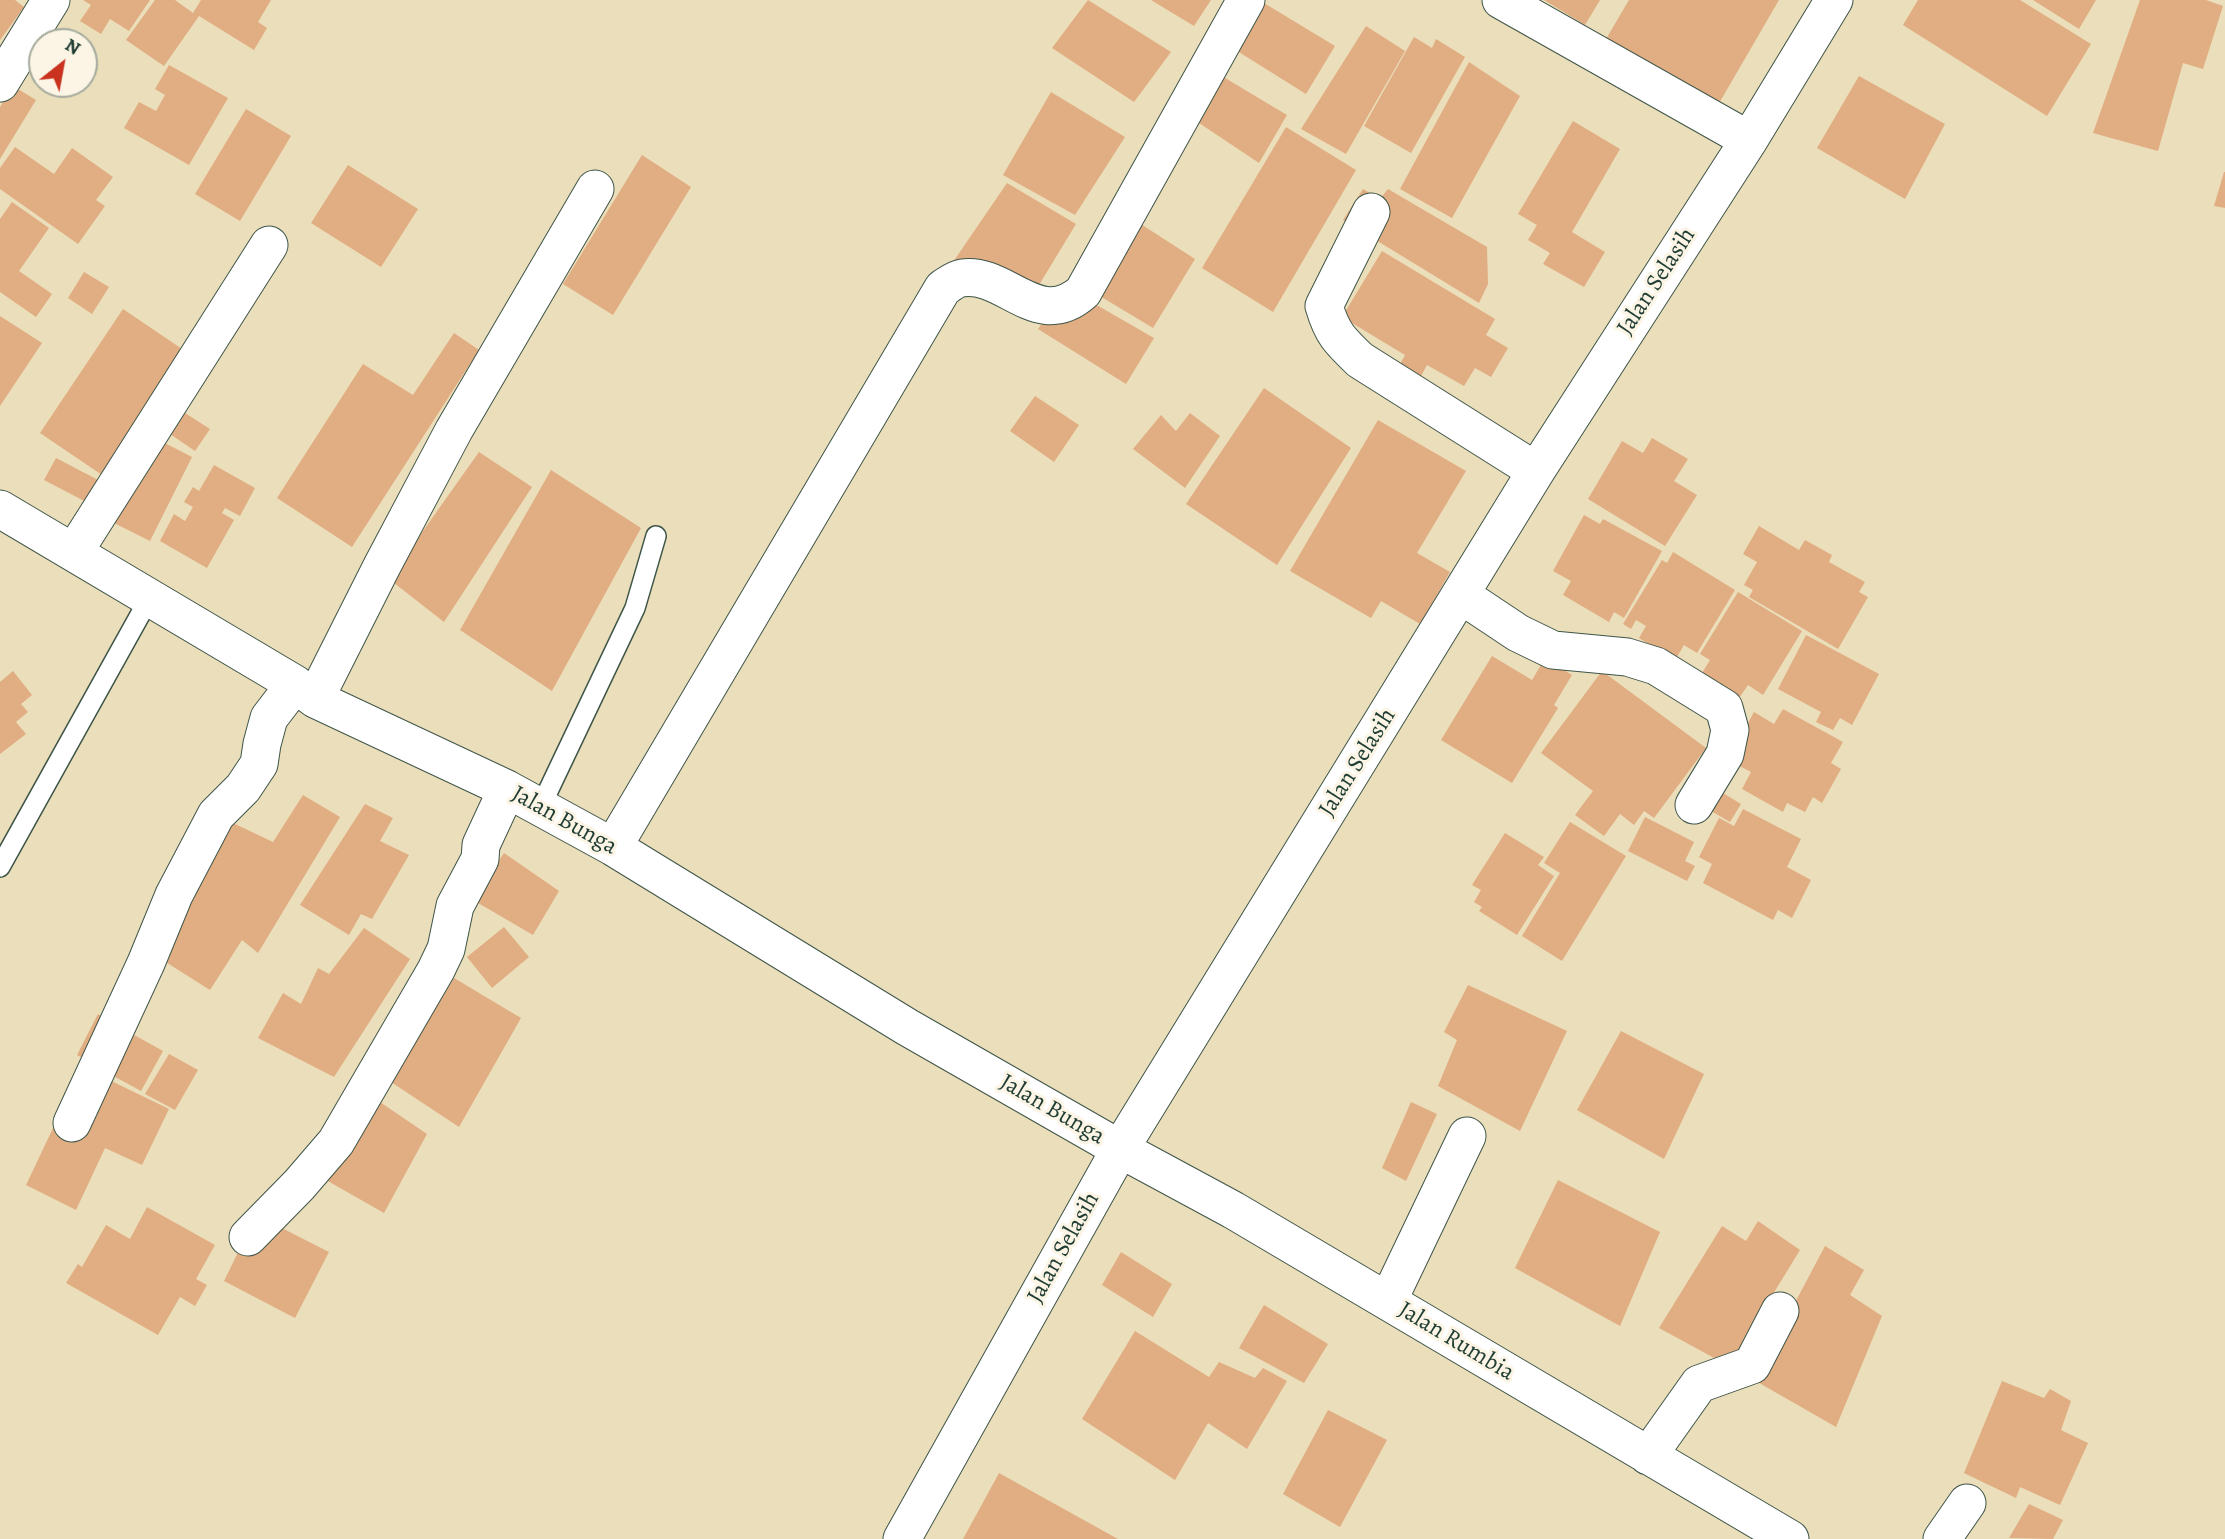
<!DOCTYPE html>
<html>
<head>
<meta charset="utf-8">
<style>
  body { margin:0 }
  #map { position:relative; width:2225px; height:1539px; overflow:hidden; background:#ebdeba; font-family:Alegreya,serif }
  canvas { display:block }
  .north { position:absolute; left:28px; top:28px; width:70px; height:70px; box-sizing:border-box; background:#fcf5e5; border:2px solid #a4ab9e; border-radius:50%; rotate:31deg; font-size:19px; font-weight:700; line-height:28px; text-align:center; color:#1f3d34 }
  .north::after { content:''; display:block; margin:auto; width:24px; height:32px; background:#c8321e; clip-path:polygon(50% 0,100% 100%,50% 72%,0 100%) }
</style>
</head>
<body>
<div id="map">
<canvas width="2225" height="1539"></canvas>
<div class="north">N</div>
</div>
<script>
const context = document.querySelector('canvas').getContext('2d');
context.lineJoin = 'round';
function fillPath(path, color) {
  context.fillStyle = color;
  context.fill(path, 'evenodd');
}
function strokePath(path, color, width, dash) {
  context.strokeStyle = color;
  context.lineWidth = width;
  context.lineCap = dash ? 'butt' : 'round';
  context.setLineDash(dash || []);
  context.stroke(path);
}
function write(font, color, halo, rows, align = 'center') {
  context.font = font + ' Alegreya,serif';
  context.lineWidth = 6;
  context.setLineDash([]);
  context.textBaseline = 'middle';
  context.strokeStyle = halo;
  context.fillStyle = color;
  for (const [text, x, y, turn = 0] of rows) {
    context.save();
    context.translate(x, y);
    context.rotate((+turn || 0) * Math.PI / 180);
    context.textAlign = isNaN(turn) ? turn : align;
    if (halo) context.strokeText(text, 0, 0);
    context.fillText(text, 0, 0);
    context.restore();
  }
}
fillPath(new Path2D(`
  M0 0H15L24 7 0 40Z
  M83 0H150L129 31 110 19 101 34 80 21 91 5Z
  M155 0H175L193 13 201 0H271L258 22 267 28 254 50 199 16 164 66 126 40Z
  M1088 0 1171 52 1134 102 1052 48Z
  M1151 0H1211L1194 26Z
  M1259 0 1335 46 1306 94 1226 44Z
  M1544 0H1600L1585 25Z
  M1629 0H1779L1718 105 1606 39Z
  M1918 0H2020L2091 44 2047 116 1903 25Z
  M2033 0H2096L2079 29Z
  M2140 0H2206L2223 6 2203 69 2183 63 2158 151 2093 133Z
  M1366 26 1405 51 1346 154 1301 129Z
  M1414 37 1432 48 1436 39 1465 57 1411 153 1364 126Z
  M1469 62 1520 96 1452 218 1400 189Z
  M1200 63 1287 115 1259 163 1172 105Z
  M169 65 228 98 189 165 124 128 139 102 156 111 165 95 155 89Z
  M1859 76 1945 124 1905 199 1817 148Z
  M13 86 36 100 0 159V107Z
  M1051 92 1125 137 1075 215 1003 175Z
  M246 109 291 136 240 221 195 194Z
  M1573 121 1620 149 1572 232 1605 252 1584 287 1543 264 1550 253 1528 240 1537 225 1518 214Z
  M1286 127 1356 170 1273 312 1202 268Z
  M15 147 54 174 72 148 113 177 96 200 105 206 78 244 0 189V168Z
  M642 155 691 187 613 315 563 284Z
  M348 165 418 209 381 267 311 223Z
  M2224 172H2225V208L2214 206Z
  M1007 183 1076 224 1022 313 951 265Z
  M1363 189 1380 199 1388 189 1487 247 1488 284 1479 303 1343 220Z
  M12 202 49 228 19 271 52 294 36 317 0 292V219Z
  M1119 210 1195 259 1153 328 1075 281Z
  M1382 251 1495 319 1486 335 1508 348 1491 377 1475 368 1464 386 1427 365 1420 378 1399 366 1405 355 1342 317Z
  M84 272 109 287 92 314 68 298Z
  M1067 288 1154 338 1126 384 1038 329Z
  M123 309 185 351 102 475 40 433Z
  M0 316 42 343 0 406Z
  M454 333 479 350 352 547 277 498 363 364 413 395Z
  M1264 388 1351 448 1277 565 1186 504Z
  M1035 396 1079 425 1054 462 1010 431Z
  M185 413 210 429 195 451 170 434Z
  M1190 413 1220 436 1185 488 1133 449 1161 415 1176 431Z
  M1378 420 1466 471 1417 553 1450 572 1420 624 1381 601 1371 618 1290 571Z
  M153 437 192 457 150 541 110 521Z
  M1652 438 1688 459 1674 481 1697 495 1665 546 1588 499 1622 441 1643 453Z
  M479 452 532 487 444 622 389 579Z
  M56 458 102 482 90 504 44 480Z
  M214 465 255 488 240 516 225 508 222 513 234 520 207 568 160 541 174 514 185 521 193 507 184 502 193 487 199 491Z
  M551 470 641 528 552 691 460 630Z
  M1584 515 1600 524 1603 519 1662 551 1624 618 1614 612 1609 622 1563 595 1571 581 1553 571Z
  M1759 526 1799 550 1805 540 1832 555 1829 562 1865 582 1859 592 1868 597 1838 649 1749 597 1753 590 1744 585 1757 562 1743 554Z
  M1673 552 1735 590 1697 653 1684 645 1677 657 1667 651 1665 654 1639 638 1646 626 1636 620 1631 629 1623 624 1662 560 1667 563Z
  M1738 592 1802 631 1763 695 1748 685 1737 701 1699 678 1710 660 1700 654Z
  M1806 635 1879 674 1852 725 1840 718 1833 730 1816 722 1821 712 1778 689Z
  M1492 656 1532 680 1545 658 1572 675 1554 705 1558 708 1512 783 1441 740Z
  M13 671 32 695 21 704 28 712 16 722 26 734 0 754V682Z
  M1602 671 1706 748 1654 818 1644 811 1634 825 1620 814 1604 836 1575 815 1593 791 1541 753Z
  M1783 709 1843 742 1831 763 1841 769 1822 803 1813 797 1805 812 1787 803 1783 812 1742 789 1751 772 1728 760 1754 712 1774 724Z
  M1718 790 1741 804 1730 822 1706 808Z
  M303 795 340 817 258 953 242 940 210 990 134 942 216 815 273 842Z
  M365 804 393 818 380 841 409 855 372 919 361 914 349 935 300 905Z
  M1743 809 1801 839 1787 867 1811 880 1792 918 1778 910 1773 920 1703 883 1712 864 1699 857 1719 818 1734 826Z
  M1645 817 1694 842 1685 861 1695 866 1687 881 1628 851Z
  M1570 822 1626 856 1562 961 1522 936 1560 873 1544 863Z
  M1505 833 1544 857 1538 865 1554 876 1517 935 1479 911 1482 907 1474 902 1481 890 1472 885Z
  M504 853 559 891 533 935 473 900Z
  M504 927 529 957 492 988 467 957Z
  M364 928 410 959 334 1077 258 1038 283 993 301 1004 318 968 329 974Z
  M454 978 521 1018 459 1127 391 1082Z
  M1468 985 1567 1031 1520 1131 1438 1086 1457 1040 1444 1032Z
  M98 1014 117 1024 96 1065 77 1055Z
  M118 1026 163 1051 141 1091 99 1068Z
  M1621 1031 1704 1074 1664 1159 1577 1110Z
  M169 1054 198 1070 175 1110 145 1094Z
  M83 1065 97 1074 169 1109 142 1165 105 1148 76 1210 26 1185Z
  M374 1098 427 1134 384 1213 326 1180Z
  M1411 1102 1437 1114 1406 1181 1382 1168Z
  M1558 1180 1660 1232 1620 1326 1515 1268Z
  M147 1207 215 1245 196 1279 207 1285 195 1306 180 1297 158 1335 66 1283 78 1264 82 1267 106 1225 130 1239Z
  M266 1220 329 1252 295 1318 224 1281 246 1236Z
  M1758 1221 1800 1250 1729 1366 1659 1328 1722 1226 1746 1241Z
  M1825 1246 1864 1270 1850 1295 1882 1316 1836 1427 1754 1380Z
  M1121 1252 1172 1284 1153 1317 1102 1285Z
  M1264 1305 1328 1344 1304 1383 1239 1348Z
  M1135 1331 1209 1377 1219 1362 1255 1378 1263 1368 1287 1381 1247 1449 1208 1423 1175 1480 1082 1419Z
  M2002 1381 2044 1398 2050 1389 2071 1401 2061 1430 2088 1443 2060 1505 2020 1487 2016 1498 1964 1473Z
  M1328 1410 1387 1440 1340 1527 1283 1494Z
  M999 1473 1118 1539H963Z
  M2029 1504 2063 1520 2053 1539 2009 1538Z`), '#e1ad82');
const service = new Path2D(`
  M540 808 635 608 656 536
  M0 867 150 597`);
const minor = new Path2D(`
  M1501 0 1749 140
  M0 83 51 0
  M1371 212 1324 306C1332 333 1339 340 1360 360L1536 471
  M0 509 295 684 315 699 507 789 613 847 907 1027 1120 1149 1233 1210 1790 1539
  M74 552 269 245
  M1461 595 1518 633 1553 650 1627 657 1656 666 1724 708 1730 730 1725 754 1694 805
  M315 699 382 566 454 430 595 189
  M613 847 943 288C948 285 955 279 962 278 1005 271 1038 332 1083 292L1246 0
  M72 1123 146 963 174 895 216 815 243 788 259 764 262 744 269 718 295 684
  M248 1237 299 1185 336 1142 436 970 446 949 455 906 480 859 481 845 507 789
  M1388 1301 1467 1136
  M1648 1456 1699 1384 1752 1365 1780 1311
  M902 1539 1120 1149 1536 471 1749 140 1834 0
  M1942 1539 1967 1503`);
strokePath(service, '#3e5548', 22);
strokePath(minor, '#3e5548', 39);
strokePath(service, '#fff', 19);
strokePath(minor, '#fff', 37);
write('24px', '#1f3d34', '#fcf5e5', [
  ["Jalan Selasih",1657,282,-57],
  ["Jalan Selasih",1358,763,-58],
  ["Jalan Bunga",564,821,29],
  ["Jalan Bunga",1052,1110,30],
  ["Jalan Selasih",1064,1248,-61],
  ["Jalan Rumbia",1456,1342,31]
]);
</script>
</body>
</html>
